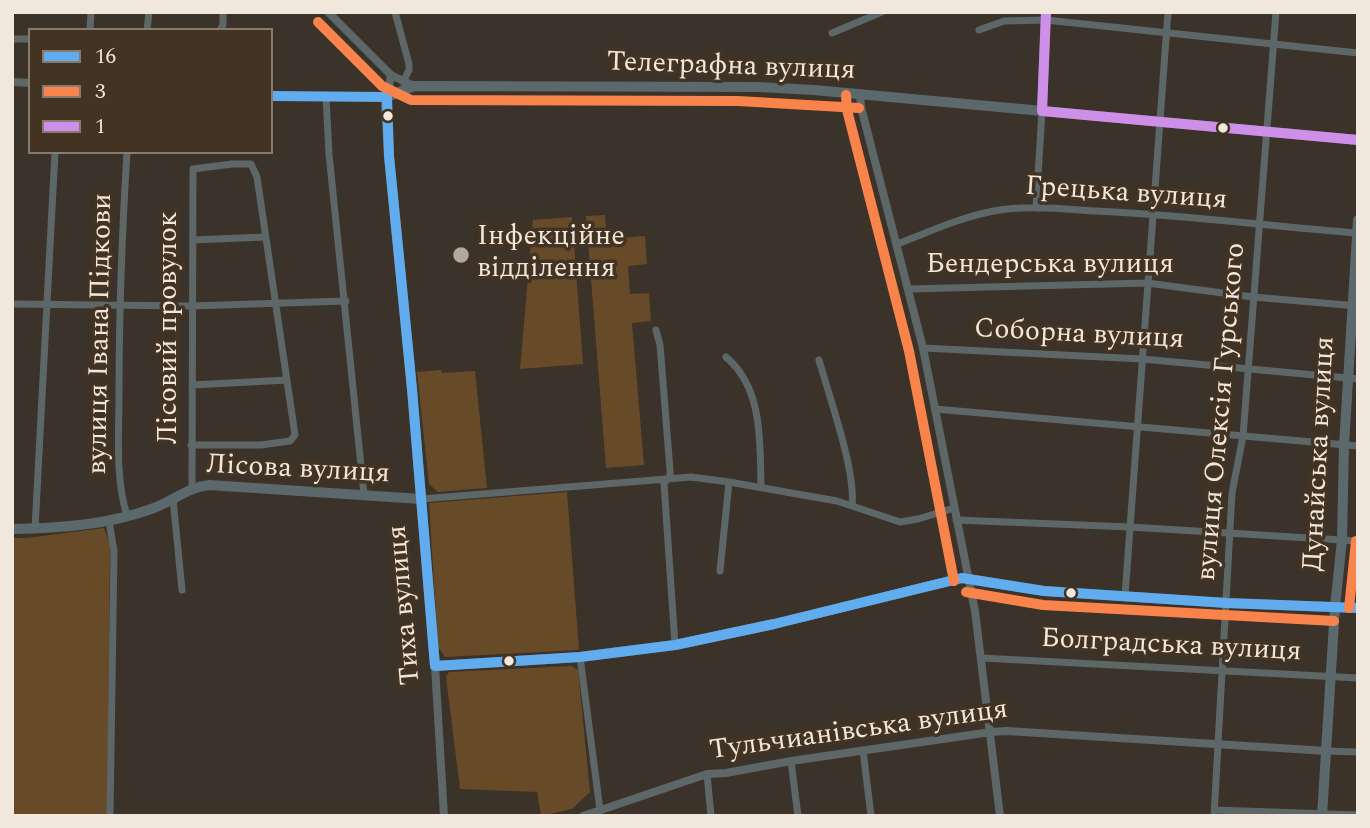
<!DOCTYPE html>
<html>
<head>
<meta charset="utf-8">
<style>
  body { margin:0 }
  #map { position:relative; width:1370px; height:828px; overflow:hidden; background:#3b3229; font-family:Spectral,serif }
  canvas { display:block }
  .frame { position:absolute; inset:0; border:14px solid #f1e7dd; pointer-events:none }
  .legend { position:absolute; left:28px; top:28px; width:245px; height:126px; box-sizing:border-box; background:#423322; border:2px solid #887b6d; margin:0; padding:9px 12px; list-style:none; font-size:21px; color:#f1e7dd }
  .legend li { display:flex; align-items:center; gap:14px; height:35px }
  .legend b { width:35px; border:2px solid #887b6d }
</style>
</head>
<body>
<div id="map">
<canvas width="1370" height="828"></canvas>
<div class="frame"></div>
<ul class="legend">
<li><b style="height:9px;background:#60acee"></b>16</li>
<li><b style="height:9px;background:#f8844c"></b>3</li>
<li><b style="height:9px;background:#ce8fe9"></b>1</li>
</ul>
</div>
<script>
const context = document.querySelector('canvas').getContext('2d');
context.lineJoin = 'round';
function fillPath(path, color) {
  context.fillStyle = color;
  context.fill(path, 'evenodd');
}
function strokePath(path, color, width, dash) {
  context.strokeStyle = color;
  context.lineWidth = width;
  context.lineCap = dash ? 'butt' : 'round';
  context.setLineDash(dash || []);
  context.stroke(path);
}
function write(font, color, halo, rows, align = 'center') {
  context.font = font + ' Spectral,serif';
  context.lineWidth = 7;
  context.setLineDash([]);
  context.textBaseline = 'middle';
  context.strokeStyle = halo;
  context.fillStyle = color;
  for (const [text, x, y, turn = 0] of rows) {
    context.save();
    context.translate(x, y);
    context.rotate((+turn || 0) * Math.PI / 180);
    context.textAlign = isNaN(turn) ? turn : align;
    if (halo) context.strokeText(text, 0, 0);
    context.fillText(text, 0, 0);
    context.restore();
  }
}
fillPath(new Path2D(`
  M605 215 607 239 645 236 647 264 628 266 630 294 649 293 651 321 632 323 644 465 606 468 586 216Z
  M572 217 583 364 520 369 533 220Z
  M441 370 442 373 475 371 487 488 438 492 429 484 417 372Z
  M567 492 579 650 445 657 438 647 429 503Z
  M104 528 110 544 107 816H12V538H27Z
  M571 666 578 670 590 792 572 809 541 816 537 792 460 789 446 677 449 672Z`), '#674b29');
strokePath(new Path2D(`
  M395 12 409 64V70L403 82
  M90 30 91 12
  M147 30 149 12
  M220 30 223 25V12
  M979 30 1004 21 1046 20 1358 53
  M832 33 882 12
  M12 39H30
  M326 97 329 154 364 495
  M127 152C122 233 119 313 119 394 119 435 115 476 127 516
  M1036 208 1042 111
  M193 240 265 237
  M897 244C929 232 961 217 994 211 1027 205 1062 209 1096 211 1183 215 1270 226 1358 233
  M909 289 1147 283 1253 297 1358 306
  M12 304 191 306 346 301
  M656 330 660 345 670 470V477L664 483 675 645
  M923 348 1142 359 1358 379
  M726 357C763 388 760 442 761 487
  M819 360C829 396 856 471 852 505
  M192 385 287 380
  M935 409 1358 446
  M191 445H261L290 441 295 435 257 177 251 164H232L193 169 192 488
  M173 499 182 590
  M421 499 691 477 729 482 837 501 900 522 918 519 954 508
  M956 520 1130 527 1358 541
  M109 521 114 551 110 816
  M35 529 55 152
  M720 571 729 482
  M1125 596 1168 12
  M580 657 600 810
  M982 658 1358 678
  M863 750 871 816
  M1327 751 1358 752
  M791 761 798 816
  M707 774 711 816
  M1215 810 1358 815
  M1214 816 1232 493 1243 436 1276 12`), '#5e6768', 7);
strokePath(new Path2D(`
  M328 12 391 75 414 86
  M12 82 30 83
  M860 94 861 107 923 348 975 611 1000 816
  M271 96 387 97 391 75
  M435 666 444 816
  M583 816 707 774 726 773 791 761 991 732 1007 731 1327 751`), '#5e6768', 8);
strokePath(new Path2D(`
  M1042 111 1046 12
  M1358 140 814 90 758 87 414 86 387 97 386 104 389 156 412 389 435 666 580 657 675 645 774 624 962 578 1044 591 1227 603 1358 608
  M12 529C61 528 108 525 154 508 173 501 188 487 209 485L421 499
  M1322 816 1335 607 1342 540 1344 445 1358 220`), '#5b696c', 10);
strokePath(new Path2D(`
  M271 96 387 97
  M387 97 389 156 412 389 435 666
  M435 666 580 657 675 645 774 624 962 578 1044 591 1227 603 1358 608`), '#60acee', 10);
strokePath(new Path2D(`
  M318 22 382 86 411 100 738 101 859 108
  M846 95 847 110 909 351 954 581
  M966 592 1043 605 1334 621
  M1349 608 1356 541`), '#f8844c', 10);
strokePath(new Path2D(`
  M1042 111 1358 140
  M1042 111 1046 12`), '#ce8fe9', 10);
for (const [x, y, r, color] of [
  [388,116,6,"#f1e7dd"],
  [1223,128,6,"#f1e7dd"],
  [461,255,9,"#b1a89e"],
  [1071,593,6,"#f1e7dd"],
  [509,661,6,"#f1e7dd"]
]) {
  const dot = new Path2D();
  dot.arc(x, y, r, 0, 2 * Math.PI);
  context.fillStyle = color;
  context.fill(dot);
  strokePath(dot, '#423322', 2.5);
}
write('28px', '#f1e7dd', '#423322', [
  ["Телеграфна вулиця",731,68,2],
  ["Грецька вулиця",1126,195,4],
  ["Бендерська вулиця",1050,267],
  ["Лісовий провулок",171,328,-90],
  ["вулиця Івана Підкови",102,334,-89],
  ["Соборна вулиця",1079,336,3],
  ["вулиця Олексія Гурського",1223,412,-85],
  ["Дунайська вулиця",1321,454,-87],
  ["Лісова вулиця",298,471,3],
  ["Тиха вулиця",406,605,-95],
  ["Болградська вулиця",1171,647,3],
  ["Тульчианівська вулиця",859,732,-8]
]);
write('28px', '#f1e7dd', '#423322', [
  ["Інфекційне",477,239],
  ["відділення",477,271]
], 'left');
</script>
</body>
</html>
